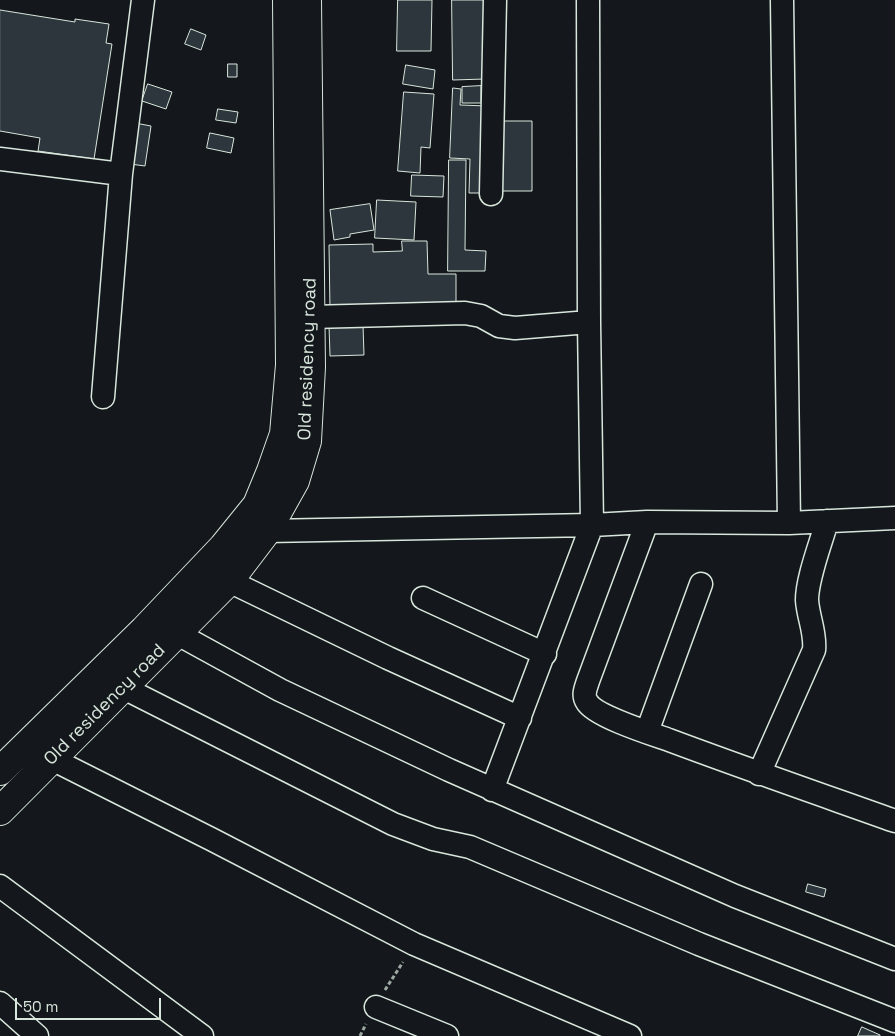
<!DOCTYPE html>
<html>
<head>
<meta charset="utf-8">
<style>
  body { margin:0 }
  #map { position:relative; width:895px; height:1036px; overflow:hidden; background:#14181c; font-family:"Space Grotesk",sans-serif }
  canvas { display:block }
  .scale { position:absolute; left:15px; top:998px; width:146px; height:22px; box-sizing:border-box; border:2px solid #d8e6dc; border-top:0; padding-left:6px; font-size:15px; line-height:18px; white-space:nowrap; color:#d8e6dc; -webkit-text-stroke:4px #14181c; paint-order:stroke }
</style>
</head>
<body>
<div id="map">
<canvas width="895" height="1036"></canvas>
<div class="scale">50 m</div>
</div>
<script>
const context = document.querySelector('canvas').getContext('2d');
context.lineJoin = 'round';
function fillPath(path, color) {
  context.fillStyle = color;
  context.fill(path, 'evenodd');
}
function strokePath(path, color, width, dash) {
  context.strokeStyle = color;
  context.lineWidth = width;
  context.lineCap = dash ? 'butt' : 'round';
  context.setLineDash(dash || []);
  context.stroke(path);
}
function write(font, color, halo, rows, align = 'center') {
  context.font = font + ' "Space Grotesk",sans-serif';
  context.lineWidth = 4;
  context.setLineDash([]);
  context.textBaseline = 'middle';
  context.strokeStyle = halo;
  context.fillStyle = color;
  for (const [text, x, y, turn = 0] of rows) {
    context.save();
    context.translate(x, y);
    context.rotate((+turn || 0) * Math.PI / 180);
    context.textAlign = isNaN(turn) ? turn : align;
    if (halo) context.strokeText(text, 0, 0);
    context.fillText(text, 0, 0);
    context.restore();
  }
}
const building = new Path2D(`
  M398 0H432L431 51H397Z
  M452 0H485V79L453 80Z
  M0 10 75 22V19L109 24 106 43 112 44 94 159 38 151 40 138 0 131Z
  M191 29 206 35 201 50 185 44Z
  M228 64H237V77H228Z
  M406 65 435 70 433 89 403 84Z
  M148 84 172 92 166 109 142 101Z
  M481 86V103H462V87Z
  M453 88 461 89 460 105 488 106 484 193H469L470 159 450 158Z
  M404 92 434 94 430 148 421 147 420 173 398 171Z
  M218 109 238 112 236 123 216 120Z
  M500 121H532V191H500Z
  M135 123 151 126 145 166 130 164Z
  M210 133 234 138 231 153 207 148Z
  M449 160H466L465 250 486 251 485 271H448Z
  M412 175 444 176 443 197 411 196Z
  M377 200 416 202 414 240 375 238Z
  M370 204 374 230 350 234V237L334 240 330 210Z
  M402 241H427L428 274H456V309L330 310 329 245 373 244V252L402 251Z
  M363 325 364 355 330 356 329 326Z
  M808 884 826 889 824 897 806 892Z
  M862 1027 880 1035V1036H858Z`);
fillPath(building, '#2c363c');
strokePath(building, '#d8e6dc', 1);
const minor = new Path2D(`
  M782 0 789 523
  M0 159 121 174
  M491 194 495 0
  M311 317 465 313 481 316 499 326 515 328 589 322
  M103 397 121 174 143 0
  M647 522 588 681C586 688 582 695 587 702 595 716 652 734 669 740 744 768 819 794 895 821
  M267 531 592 525 647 522 789 523 895 518
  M229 581 388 658 520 718
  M423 598 545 654
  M176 633 280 690 449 770 735 896 895 959
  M122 687 393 824 433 839 470 847 699 944 895 1021
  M647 732 701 584
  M52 759 211 839 414 944 630 1036
  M759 774 814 650C816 633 808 617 807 600 807 578 821 543 827 521
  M492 790 592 525 589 322 588 0
  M0 886 202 1036
  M0 1003 37 1036
  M376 1007 447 1036`);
const highway = new Path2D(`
  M0 771 144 630 223 547 257 505 271 471 284 434 290 365 287 0
  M0 811 229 581 267 531 295 481 307 441 311 367 307 0`);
strokePath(minor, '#d8e6dc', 25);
strokePath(highway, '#d8e6dc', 30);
strokePath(new Path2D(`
  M385 990 403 962
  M360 1036 366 1024`), '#9da8a2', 3, [4, 2.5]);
strokePath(minor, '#14181c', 22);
strokePath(highway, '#14181c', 28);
write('18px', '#d8e6dc', '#14181c', [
  ["Old residency road",308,359,-88],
  ["Old residency road",105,705,-45]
]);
</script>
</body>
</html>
